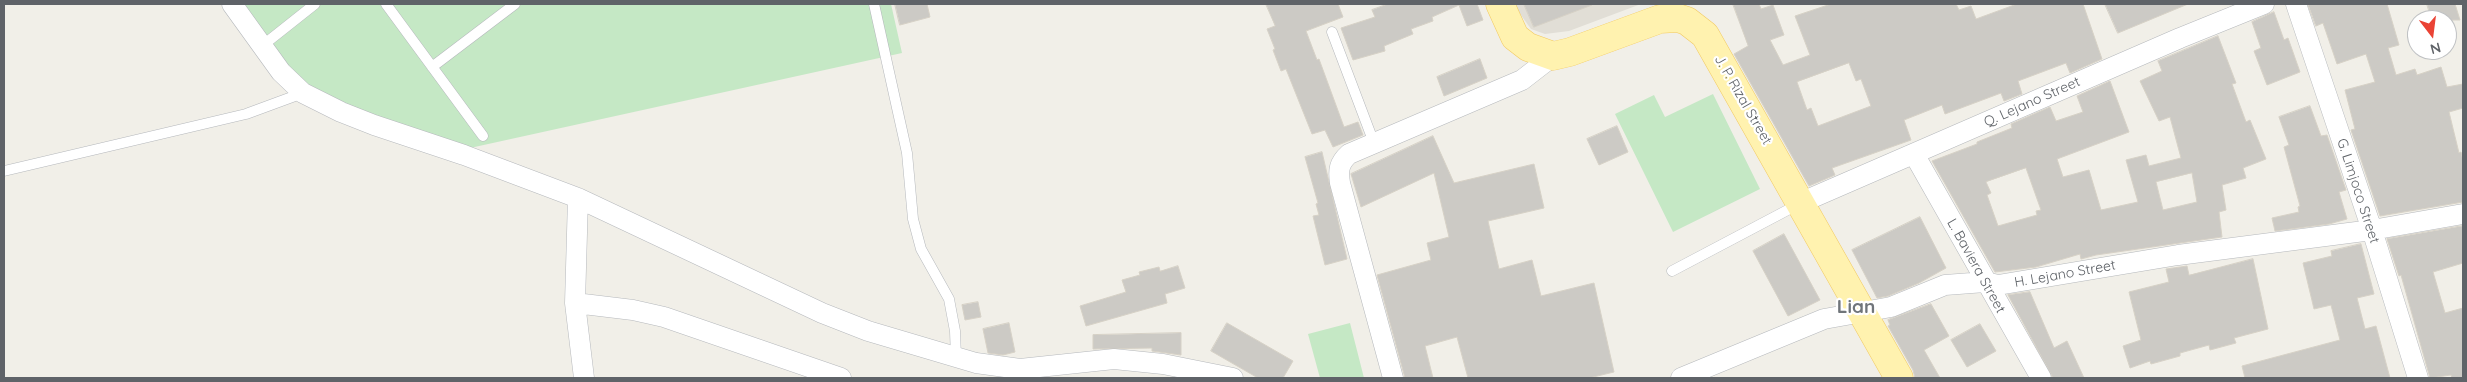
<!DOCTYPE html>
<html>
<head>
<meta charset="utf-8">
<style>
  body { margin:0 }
  #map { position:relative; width:2467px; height:382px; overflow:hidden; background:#f1efe8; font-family:Quicksand,sans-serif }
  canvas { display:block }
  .frame { position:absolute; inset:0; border:5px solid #5f6368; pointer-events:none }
  .north { position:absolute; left:2407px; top:10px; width:50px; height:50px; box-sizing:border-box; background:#fff; border:1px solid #bfc1c3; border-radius:50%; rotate:165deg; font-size:14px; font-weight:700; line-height:20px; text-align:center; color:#5f6368 }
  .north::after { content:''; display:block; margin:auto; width:18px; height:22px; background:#ea4335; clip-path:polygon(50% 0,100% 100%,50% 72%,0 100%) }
</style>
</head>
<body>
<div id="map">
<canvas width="2467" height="382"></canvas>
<div class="frame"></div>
<div class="north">N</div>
</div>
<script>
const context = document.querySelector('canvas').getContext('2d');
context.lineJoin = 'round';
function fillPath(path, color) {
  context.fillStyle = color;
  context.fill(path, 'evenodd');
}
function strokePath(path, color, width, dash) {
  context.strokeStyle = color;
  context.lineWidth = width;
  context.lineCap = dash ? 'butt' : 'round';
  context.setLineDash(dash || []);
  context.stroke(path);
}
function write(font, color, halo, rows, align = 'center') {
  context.font = font + ' Quicksand,sans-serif';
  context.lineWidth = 4.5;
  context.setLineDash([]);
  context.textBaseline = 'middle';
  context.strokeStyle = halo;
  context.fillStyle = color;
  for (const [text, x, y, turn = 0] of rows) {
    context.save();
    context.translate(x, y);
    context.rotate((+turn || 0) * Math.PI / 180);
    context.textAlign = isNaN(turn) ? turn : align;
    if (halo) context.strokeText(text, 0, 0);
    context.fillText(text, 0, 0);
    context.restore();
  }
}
fillPath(new Path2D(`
  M1513 4H1641L1569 31 1545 34 1531 29Z`), '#e1ded6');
fillPath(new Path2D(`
  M240 4H891L902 53 470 148 349 107 313 90 297 78Z
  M1713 94 1760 189 1673 232 1615 114 1654 95 1665 117Z
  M1350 323 1364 378H1320L1308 334Z`), '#c5e8c5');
const building = new Path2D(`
  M895 4H927L930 17 900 25Z
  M1266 4H1338L1343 17 1306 31 1317 60 1319 59 1344 127 1358 122 1363 135 1333 147 1325 130 1312 134 1286 69 1281 71 1273 50 1275 49 1267 29 1275 26Z
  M1388 4H1477L1483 20 1467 26 1459 5 1432 17 1433 21 1411 29 1413 34 1384 46 1385 51 1353 60 1341 28 1375 17 1372 10Z
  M1524 4H1592V5L1534 27Z
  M1733 4H1759L1761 9 1773 5 1784 35 1770 40 1783 65 1810 55 1795 16 1831 4H1956L1959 10 1971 6 1976 19 2017 4H2083L2102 59 2070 73 2066 63 2018 81 2022 94 2004 101 2001 93 1945 114 1942 105 1904 120 1911 140 1832 168 1835 175 1809 186 1734 54 1748 46ZM1849 63 1856 81 1861 79 1871 106 1818 126 1811 108 1807 110 1797 82Z
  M2105 4H2188L2118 33Z
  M2308 4H2387L2399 45 2388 48 2396 75 2415 69 2417 75 2441 67 2447 87 2463 84V108L2449 112 2459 153 2461 152 2463 161V202L2380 216 2351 130 2355 129 2345 90 2375 82 2366 54 2337 64 2323 23 2316 26Z
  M2427 4H2455L2460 20H2432Z
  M2274 12 2284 40 2288 38 2300 72 2267 85 2254 51 2261 48 2252 22Z
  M2218 36 2236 83 2232 84 2246 122 2250 120 2266 159 2243 168 2246 178 2222 185 2226 210 2219 212 2222 237 2096 255 2081 259 2080 254 2036 267 1995 272 1932 161 1977 144V142L2012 128 2011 124 2050 107 2056 121 2083 112 2077 96 2110 81 2129 132 2057 159 2063 177 2089 170 2101 210 2138 202 2126 160 2146 155 2149 166 2181 158 2170 117 2159 121 2140 81 2162 71 2158 61ZM2026 168 2041 210 2036 211 2037 215 1998 226 1987 195 1991 193 1986 182ZM2192 173 2197 202 2163 210 2156 182Z
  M1480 59 1487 78 1444 96 1437 77Z
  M2310 106 2321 136 2327 135 2346 190 2339 192 2347 219 2329 224 2275 231 2272 218 2299 212 2298 207 2300 206 2284 147 2289 145 2279 117Z
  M1617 126 1628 152 1599 165 1587 139Z
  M1433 136 1454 183 1534 164 1544 208 1488 221 1499 269 1532 260 1541 296 1594 283 1614 372 1589 378H1468L1457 337 1425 346 1433 378H1405L1377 275 1431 260 1427 243 1449 237 1434 173 1361 207 1351 174Z
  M1322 152 1347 259 1325 265 1313 216 1319 215 1316 204 1318 203 1305 157Z
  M1920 217 1946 268 1919 283 1888 296 1877 298 1852 250Z
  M2463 226V263L2433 272 2445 313 2463 308V378H2452L2451 375 2430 378 2401 275 2399 276 2387 239Z
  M1784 234 1820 300 1788 316 1753 251Z
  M2361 244 2374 294 2357 298 2365 329 2376 326 2390 378H2245L2242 366 2340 340 2331 305 2314 309 2303 263 2332 256 2331 251Z
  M2253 259 2268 329 2234 338 2236 343 2210 350 2209 345 2180 353V356L2151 364 2150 361 2130 368 2123 346 2141 340 2129 292 2169 282 2166 269 2187 266 2189 275Z
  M1178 266 1185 288 1165 294 1167 303 1086 326 1080 306 1126 292 1122 280 1140 275 1139 272 1159 267 1160 271Z
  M2030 292 2054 348 2067 341 2084 378H2053L2008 295Z
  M978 302 981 317 965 320 962 305Z
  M1931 304 1949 336 1924 350 1940 378H1915L1913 370 1888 326 1890 325 1888 320Z
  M1009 323 1015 352 1003 355 988 353 983 329Z
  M1227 323 1293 361 1283 378H1258L1211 351Z
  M1980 324 1996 351 1967 367 1951 340Z
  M1181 333V355L1152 351V348L1093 349V335Z`);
fillPath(building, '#cccac5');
strokePath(building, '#d6d1c6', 1);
const lane = new Path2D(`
  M386 4 483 136
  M874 4 907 153 913 219 921 249 949 299 955 331 956 358
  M1332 32 1374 143
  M262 46 315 4
  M432 67 515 4
  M4 171 246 114 303 93
  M1672 271 1799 204`);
const street = new Path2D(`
  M232 4 281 72 303 93 341 112 374 125 464 155 578 198 822 313 868 331 976 363 1020 369 1114 359 1163 364 1233 378
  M2296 4 2372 230 2418 378
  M1914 154 2041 378
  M578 198 575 303 584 378
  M1800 203 2180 38 2264 4
  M575 303 633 310 664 317 841 378
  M1393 378 1340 183C1338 170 1339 163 1349 154L1522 80 1553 56
  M1681 378 1824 319 1891 307 1945 285 1985 282 1998 285 2178 255 2372 230 2463 214`);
const primary = new Path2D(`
  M1500 4 1515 37 1528 47 1553 56 1570 52 1660 19 1678 18 1687 21 1705 35 1899 378`);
strokePath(lane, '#b5b8bc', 11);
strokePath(street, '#b5b8bc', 21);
strokePath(primary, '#f2c960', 29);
strokePath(lane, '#fff', 10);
strokePath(street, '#fff', 20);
strokePath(primary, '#fff2af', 28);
write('14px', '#5f6368', '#fff', [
  ["J. P. Rizal Street",1743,100,60],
  ["Q. Lejano Street",2032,102,-24],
  ["G. Limjoco Street",2358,191,72],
  ["L. Baviera Street",1976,266,61],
  ["H. Lejano Street",2065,274,-10]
]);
write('bold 19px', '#70757a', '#fff', [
  ["Lian",1856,307]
]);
</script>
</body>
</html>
